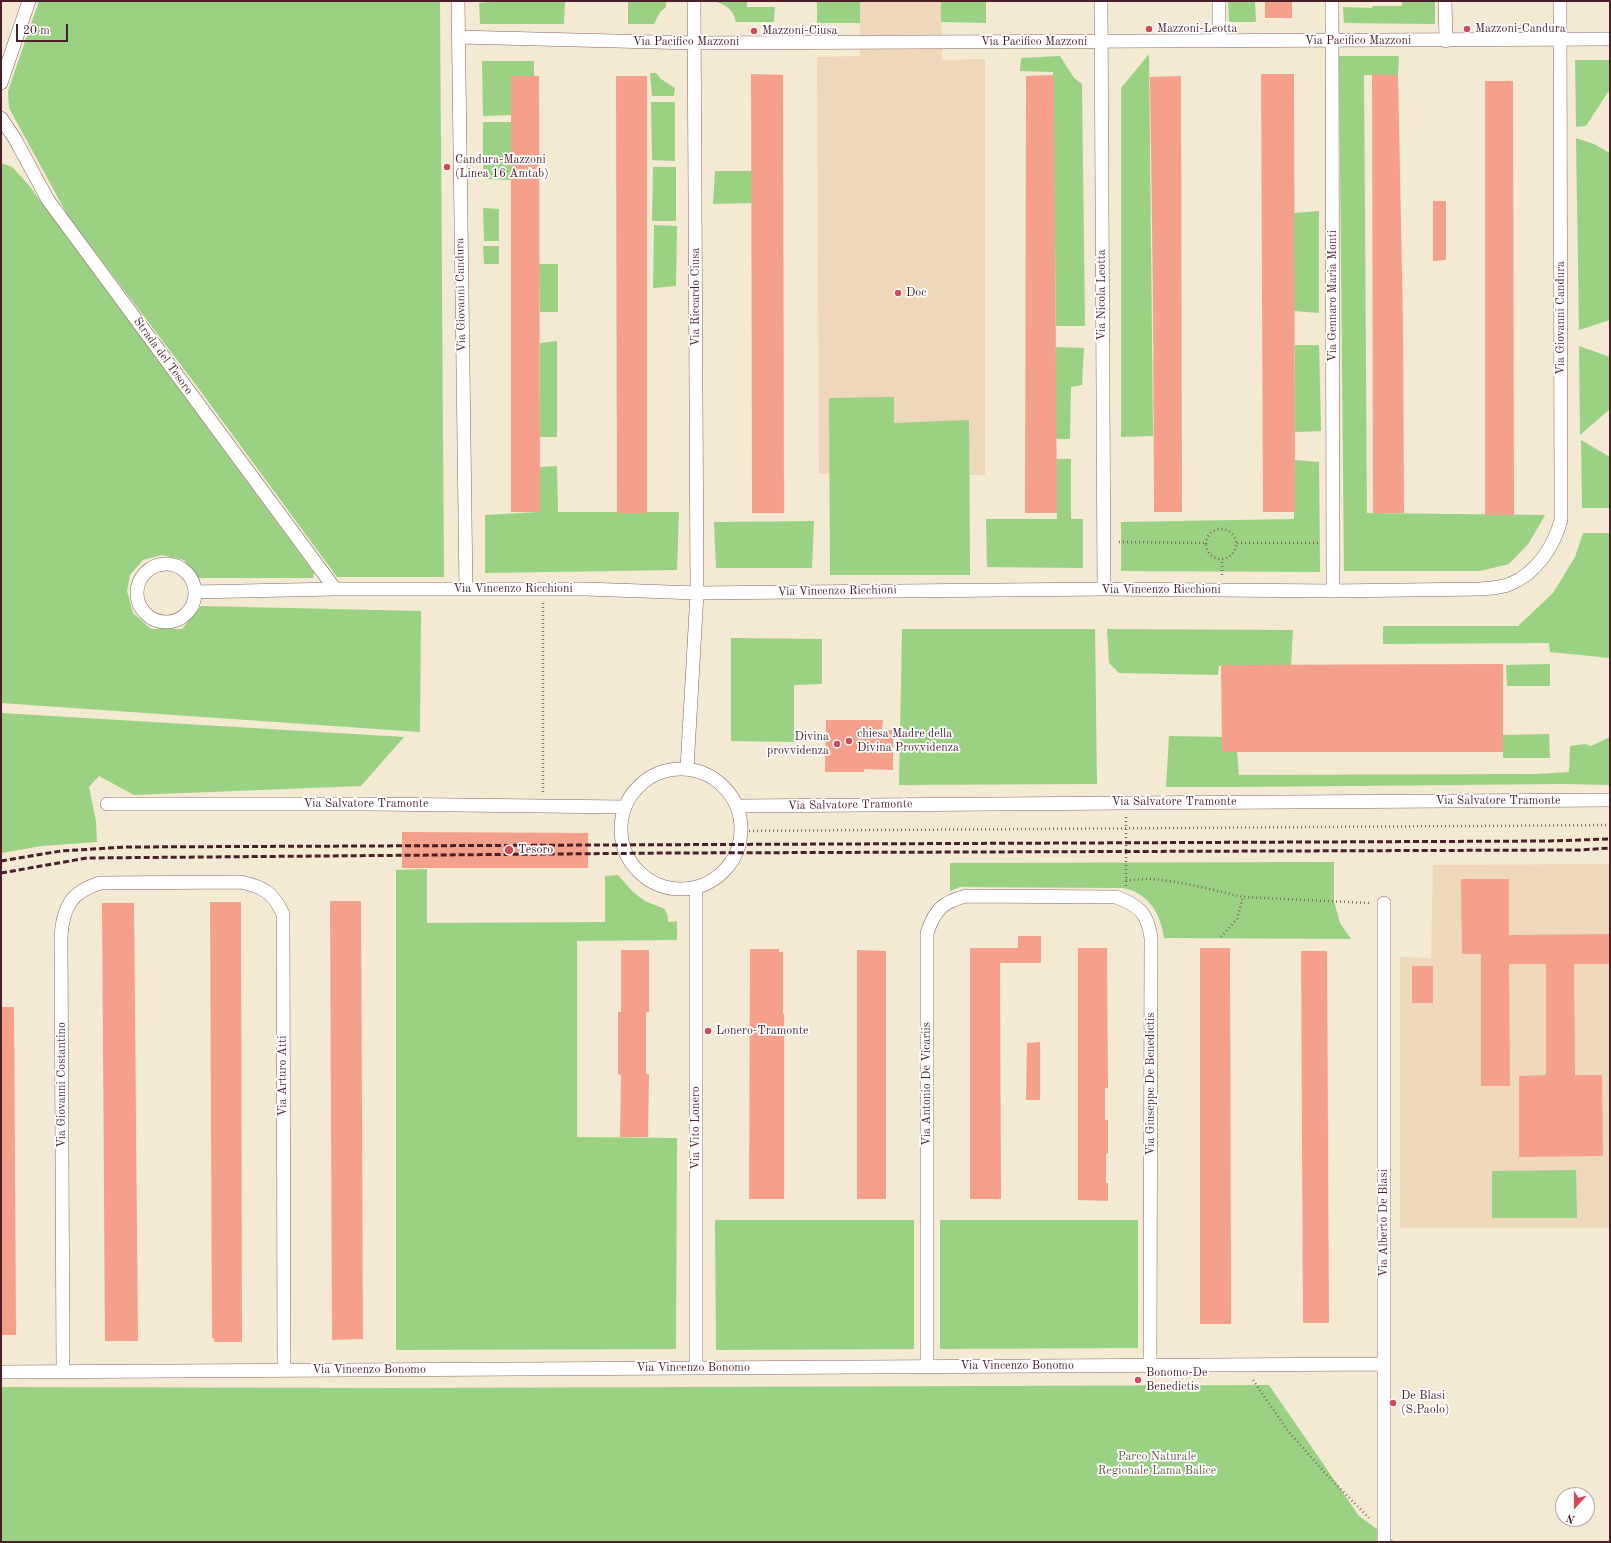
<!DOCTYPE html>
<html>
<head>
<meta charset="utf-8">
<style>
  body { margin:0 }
  #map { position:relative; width:1611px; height:1543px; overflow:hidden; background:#f4e9d3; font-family:"Old Standard TT",serif }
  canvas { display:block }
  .frame { position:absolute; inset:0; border:2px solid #4a1f2b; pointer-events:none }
  .north { position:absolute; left:1555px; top:1487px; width:40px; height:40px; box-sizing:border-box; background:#fff; border:1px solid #b7a5aa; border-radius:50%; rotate:201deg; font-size:11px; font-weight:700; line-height:16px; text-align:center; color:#4a1f2b }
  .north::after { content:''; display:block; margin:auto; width:14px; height:18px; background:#d1495b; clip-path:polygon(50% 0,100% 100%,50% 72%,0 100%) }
  .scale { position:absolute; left:16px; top:24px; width:52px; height:18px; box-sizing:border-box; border:2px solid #4a1f2b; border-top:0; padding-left:5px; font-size:12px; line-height:14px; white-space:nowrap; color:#4a1f2b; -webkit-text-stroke:3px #fff; paint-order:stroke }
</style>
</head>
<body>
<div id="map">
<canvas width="1611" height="1543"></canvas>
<div class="frame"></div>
<div class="north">N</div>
<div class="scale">20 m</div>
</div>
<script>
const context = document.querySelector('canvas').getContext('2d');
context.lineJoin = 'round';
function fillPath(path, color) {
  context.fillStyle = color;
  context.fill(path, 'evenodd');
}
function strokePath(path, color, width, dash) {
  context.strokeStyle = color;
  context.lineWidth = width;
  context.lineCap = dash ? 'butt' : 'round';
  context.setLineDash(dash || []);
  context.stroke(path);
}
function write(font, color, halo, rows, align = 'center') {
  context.font = font + ' "Old Standard TT",serif';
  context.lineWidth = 3.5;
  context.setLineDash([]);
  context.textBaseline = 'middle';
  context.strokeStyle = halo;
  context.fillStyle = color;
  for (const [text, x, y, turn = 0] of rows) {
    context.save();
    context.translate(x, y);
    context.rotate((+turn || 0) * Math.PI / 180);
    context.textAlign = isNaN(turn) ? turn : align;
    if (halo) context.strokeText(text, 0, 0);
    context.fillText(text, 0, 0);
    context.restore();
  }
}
fillPath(new Path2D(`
  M860 1H941L942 60 985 59V475L819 474 817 57 860 56Z
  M1610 864V1228H1400V957L1431 958 1433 865Z`), '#eed7bb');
fillPath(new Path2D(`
  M39 1H440L444 577H337L199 389 68 216 9 108 8 91Z
  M503 1H565L564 24H480L479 3Z
  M628 1H666V7L660 12 654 24H628Z
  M714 1H747V7H775L774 22H736C733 9 726 5 714 1Z
  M817 1H860V23H817Z
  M941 1H986V23L941 22Z
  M1228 1H1255L1256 22H1229Z
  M1402 1H1435V24L1344 23 1343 7 1372 8 1373 6H1402Z
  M1149 54 1153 436 1121 437V88Z
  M1060 56 1074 78 1082 84 1085 326H1056L1053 72 1020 71 1021 58Z
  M1339 56H1399L1398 75H1364L1367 513 1545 515 1529 543 1509 564 1480 571H1344Z
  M1575 60H1610V89L1586 126 1576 127Z
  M482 61H534V76H511V115L483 116Z
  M650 73H656L661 79 675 88 674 96H652Z
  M651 102H675V161L652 160Z
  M483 122H511V180L483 179Z
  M1576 138 1594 144 1610 153V320L1579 330Z
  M1 163 12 167 28 184 314 573 313 578H198L184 560 162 555 143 560 130 575 127 591 133 613 151 629H182L201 606 421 611 420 732 1 703Z
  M653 167H676V221H652Z
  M715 171H752V203L713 204Z
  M483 208 499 209V241H484Z
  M1319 211V313L1294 311V213Z
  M654 225 677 226 676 286 653 288Z
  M483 246H499V264H484Z
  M539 264H558V312H540Z
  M557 341V437H540V343Z
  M1295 345H1319L1321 431 1295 432Z
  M1579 346 1610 357V409L1580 435Z
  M1056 347 1084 348 1082 385 1071 387 1070 439H1056Z
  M894 397V423L969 420 970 575H830L829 398Z
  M1581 440 1610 457V508H1582Z
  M1056 459H1071V519H1083V568L987 567 986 519H1057Z
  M1295 460 1319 462 1320 572 1121 571V522L1294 519Z
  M557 466 558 512H679L677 570 485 573V515L539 512 540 467Z
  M814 521 812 568H716L714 522Z
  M1583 533H1610V658L1550 652 1549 643 1383 644V626H1518L1553 593 1575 557Z
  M902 629H1095L1097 784 899 785Z
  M1107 629 1293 630 1291 665 1219 666 1218 675 1119 673 1109 663Z
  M731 638 822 639V684L794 685V742L731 741Z
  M1550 664V686H1507L1506 665Z
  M1 713 404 737 361 786 134 795 99 776 89 787 96 821 97 842 42 846 1 853Z
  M1549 734 1550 758H1503V735Z
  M1169 736 1222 737V752H1237L1239 775 1537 774 1569 772 1570 746 1585 744 1591 746 1610 737V785L1564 784 1239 787H1166Z
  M1334 862V901L1340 923 1351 939 1164 938C1161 914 1148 892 1122 888L960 887 950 891V863Z
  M427 869V923L605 922V876L618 875 633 892 645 901 665 909 668 917V922L677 921V940L577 941V1137L677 1138 676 1349 396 1350V870Z
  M1576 1170 1577 1218H1492V1171Z
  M715 1220H914V1349L716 1350Z
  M940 1220H1138V1348L940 1349Z
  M1269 1385 1359 1516 1395 1542H1V1387L396 1388Z`), '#9ad183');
fillPath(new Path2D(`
  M1265 1H1292V18H1265Z
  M751 74 783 75 784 513H752Z
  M1261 74H1294L1295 512H1263Z
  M1372 74 1398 75 1403 324 1404 513H1373Z
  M1054 75 1057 513H1025L1026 76Z
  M511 76H539L540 512H511Z
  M616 76H647V513H617Z
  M1181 76 1182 512H1154L1153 300 1150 77Z
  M1485 81H1513L1514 515H1485Z
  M1433 201H1446V260L1433 261Z
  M1503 664V752H1222L1221 665Z
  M826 720H883L882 730H893V770L864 769V772H825Z
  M402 832 588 833V868H402Z
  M1461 879H1509V935L1610 934V964H1574L1575 1075H1602L1603 1156 1519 1157V1076L1546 1075V964H1509L1510 1086H1481V954H1462Z
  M330 901H361L363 1339 332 1340Z
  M210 902H241L242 1342H214V1338H212Z
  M102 903H134L138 1341H105Z
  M1018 936H1041V963H1000L1001 1199H970V948H1018Z
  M1078 948H1107L1108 1088H1105V1120H1108V1153L1106 1154V1183H1108V1201L1078 1200Z
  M1200 948H1230L1231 1324H1200Z
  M750 949H779V952H783V1014H784V1199H749Z
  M621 950H649V1012H646V1074H649L648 1137H620L621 1075 618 1074V1012H621Z
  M857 950 886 951V1199H857Z
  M1301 951H1327L1329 1323H1303Z
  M1412 966H1433V1003H1412Z
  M1 1007H14L16 1335H1Z
  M1040 1042V1100H1026L1027 1043Z`), '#f4a08b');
const street = new Path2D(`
  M458 1 466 589
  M1101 1 1104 589
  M1219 1V41
  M1332 1 1333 591
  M1445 1 1446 41
  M458 37 694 43 1610 39
  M1 83 29 1
  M1 118 15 139 48 200 335 589
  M137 593a29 29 0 1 1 58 0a29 29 0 1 1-58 0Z
  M195 592 335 589H586L697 593 1104 589 1333 591 1480 589C1490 588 1501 588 1510 584 1537 573 1554 546 1561 520L1560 1
  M621 829a60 60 0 1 1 120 0a60 60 0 1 1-120 0Z
  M687 769 697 593 694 1
  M107 804H372L625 807
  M737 806 1126 803 1610 800
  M696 888V1368
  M1384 903V1542
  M927 1366V933C935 910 942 902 966 896L1116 897C1139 905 1148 914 1151 938L1150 1365
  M63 1371 61 936C63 907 71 892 100 883L241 882C263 887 273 892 283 914L284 1370
  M1 1372 1384 1364`);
strokePath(street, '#866666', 14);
strokePath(new Path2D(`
  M1206 544a15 15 0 1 1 30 0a15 15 0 1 1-30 0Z
  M1119 542 1206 543
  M1237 543H1319
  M1222 575V559
  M543 603V792
  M741 831 1610 825
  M1126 880C1134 880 1142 879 1151 879 1181 881 1213 890 1243 897
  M1126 886V817
  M1221 937 1237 919 1243 897 1369 903
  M1253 1380 1288 1431 1325 1473 1369 1518`), '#866666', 2.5, [1, 3]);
strokePath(street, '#fff', 13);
strokePath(new Path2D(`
  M1 861 61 851 126 847 1549 841 1610 839
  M1 873 87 858 671 853 1580 850 1610 848`), '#4a1f2b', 3, [6, 3]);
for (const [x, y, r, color] of [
  [1149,29,4,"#d1495b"],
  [1467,29,4,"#d1495b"],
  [754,31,4,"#d1495b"],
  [447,167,4,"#d1495b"],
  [898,293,4,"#d1495b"],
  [849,741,4,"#d1495b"],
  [837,744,4,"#d1495b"],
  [509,850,5,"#d1495b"],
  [708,1031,4,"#d1495b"],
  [1138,1380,4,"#d1495b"],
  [1393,1403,4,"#d1495b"]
]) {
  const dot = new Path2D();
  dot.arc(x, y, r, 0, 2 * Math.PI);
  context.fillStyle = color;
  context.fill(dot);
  strokePath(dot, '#fff', 1.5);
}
write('12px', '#4a1f2b', '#fff', [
  ["Mazzoni-Leotta",1157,29],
  ["Mazzoni-Candura",1475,29],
  ["Mazzoni-Ciusa",762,31],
  ["Candura-Mazzoni",455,160],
  ["(Linea 16 Amtab)",455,174],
  ["Doc",906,293],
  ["chiesa Madre della",857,734],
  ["Divina Provvidenza",857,748],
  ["Divina",829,737,"right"],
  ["provvidenza",829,751,"right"],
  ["Tesoro",518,850],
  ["Lonero-Tramonte",716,1031],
  ["Bonomo-De",1146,1373],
  ["Benedictis",1146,1387],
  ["De Blasi",1401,1396],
  ["(S.Paolo)",1401,1410]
], 'left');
write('12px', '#4a1f2b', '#fff', [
  ["Via Pacifico Mazzoni",1358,41],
  ["Via Pacifico Mazzoni",686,42],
  ["Via Pacifico Mazzoni",1034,42],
  ["Via Giovanni Candura",461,295,-91],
  ["Via Nicola Leotta",1102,295,-90],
  ["Via Gennaro Maria Monti",1333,296,-90],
  ["Via Riccardo Ciusa",696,297,-90],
  ["Via Giovanni Candura",1561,318,-90],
  ["Strada del Tesoro",163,356,54],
  ["Via Vincenzo Ricchioni",513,589],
  ["Via Vincenzo Ricchioni",1161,590],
  ["Via Vincenzo Ricchioni",837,591,-1],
  ["Via Salvatore Tramonte",1498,801],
  ["Via Salvatore Tramonte",1174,802],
  ["Via Salvatore Tramonte",366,804],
  ["Via Salvatore Tramonte",850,805,-1],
  ["Via Arturo Atti",283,1076,-90],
  ["Via Antonio De Vicariis",927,1084,-90],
  ["Via Giuseppe De Benedictis",1151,1084,-90],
  ["Via Giovanni Costantino",62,1085,-90],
  ["Via Vito Lonero",696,1128,-90],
  ["Via Alberto De Blasi",1384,1223,-90],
  ["Via Vincenzo Bonomo",1017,1366],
  ["Via Vincenzo Bonomo",693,1368],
  ["Via Vincenzo Bonomo",369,1370]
]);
write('12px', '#665d4a', '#fff', [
  ["Parco Naturale",1157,1457],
  ["Regionale Lama Balice",1157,1471]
]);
</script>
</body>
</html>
